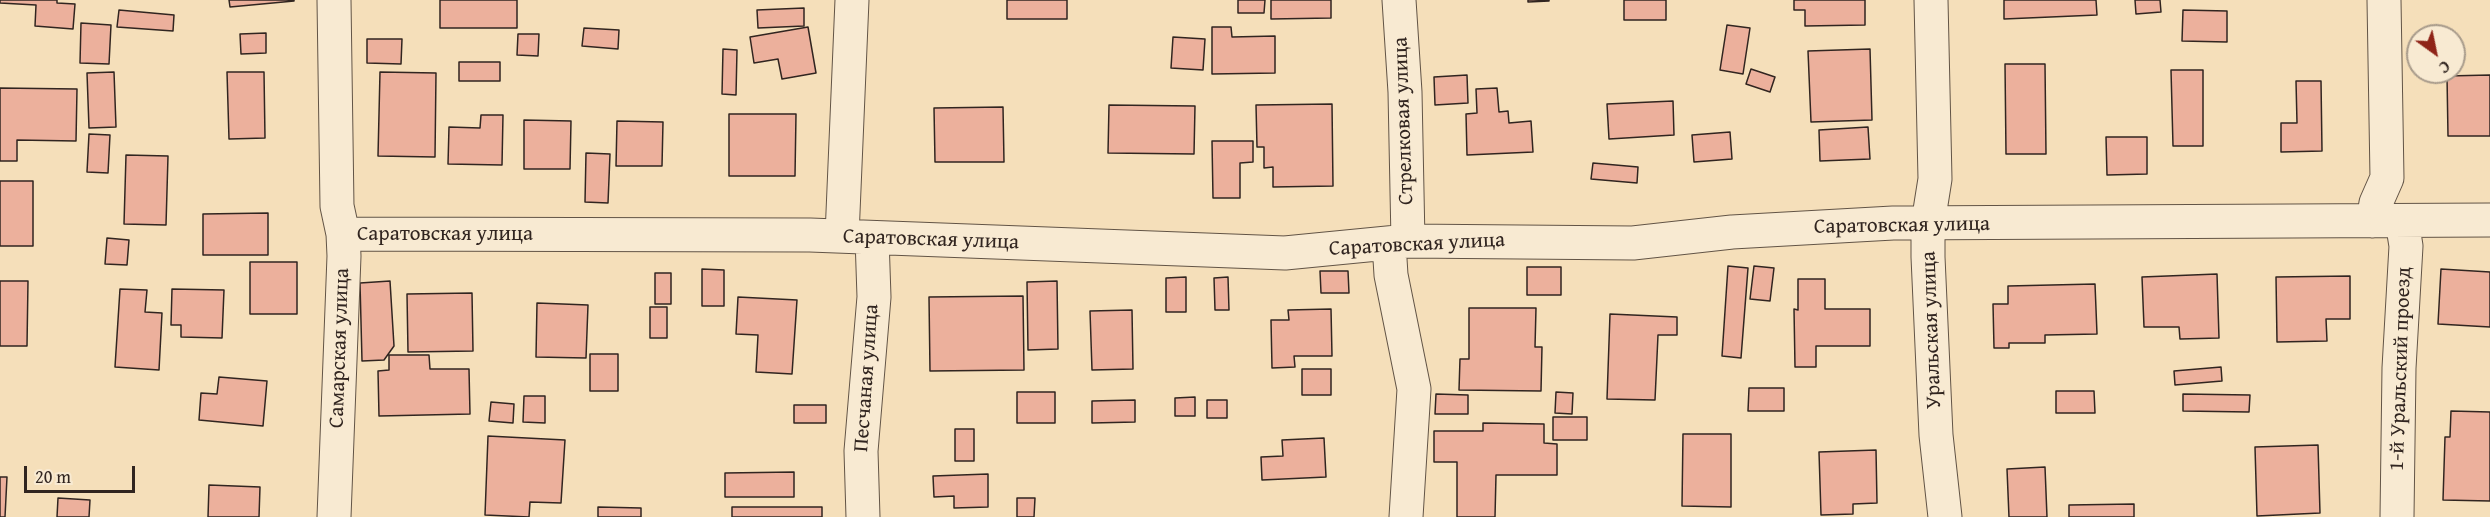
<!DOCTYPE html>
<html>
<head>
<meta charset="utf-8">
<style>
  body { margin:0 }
  #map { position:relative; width:2490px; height:517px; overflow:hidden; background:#f5dfba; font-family:"Gentium Book Plus",serif }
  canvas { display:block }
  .north { position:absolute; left:2406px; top:24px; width:60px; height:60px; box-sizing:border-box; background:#f8ead2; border:2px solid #a89b8b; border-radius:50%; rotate:147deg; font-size:16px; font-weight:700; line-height:24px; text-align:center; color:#312520 }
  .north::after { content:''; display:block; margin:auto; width:21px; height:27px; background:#8f2418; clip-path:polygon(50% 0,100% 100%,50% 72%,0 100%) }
  .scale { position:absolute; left:24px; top:466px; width:111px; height:27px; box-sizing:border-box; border:3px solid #312520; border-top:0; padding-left:8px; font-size:18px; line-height:21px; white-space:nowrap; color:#312520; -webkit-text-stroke:4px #f8ead2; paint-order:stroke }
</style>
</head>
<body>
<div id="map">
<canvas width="2490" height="517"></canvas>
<div class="north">С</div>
<div class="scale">20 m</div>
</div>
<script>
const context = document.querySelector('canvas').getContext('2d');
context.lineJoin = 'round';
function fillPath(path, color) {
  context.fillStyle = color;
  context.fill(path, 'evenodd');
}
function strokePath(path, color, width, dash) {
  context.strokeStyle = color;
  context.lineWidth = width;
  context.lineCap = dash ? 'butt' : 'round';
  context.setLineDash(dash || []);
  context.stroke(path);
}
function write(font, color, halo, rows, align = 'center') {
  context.font = font + ' "Gentium Book Plus",serif';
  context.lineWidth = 5;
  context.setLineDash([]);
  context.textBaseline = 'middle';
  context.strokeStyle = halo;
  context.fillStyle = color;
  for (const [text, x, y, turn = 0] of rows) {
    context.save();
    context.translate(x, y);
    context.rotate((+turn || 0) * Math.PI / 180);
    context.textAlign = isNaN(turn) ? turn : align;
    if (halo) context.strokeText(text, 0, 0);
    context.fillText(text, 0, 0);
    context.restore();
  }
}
const building = new Path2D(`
  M0 0H57V3L75 4 73 29 35 26 36 5 0 3Z
  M229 0H294V1L230 7Z
  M440 0H517V28H440Z
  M1007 0H1067V19H1007Z
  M1238 0H1265L1264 13H1238Z
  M1271 0H1331V18L1271 19Z
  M1528 0H1549V1L1528 2Z
  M1624 0H1666V20H1624Z
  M1794 0H1865V25L1805 26V10H1794Z
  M2004 0H2096L2097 15 2004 19Z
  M2135 0H2160L2161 12 2136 14Z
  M804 8V26L758 28 757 10Z
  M119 10 174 15 173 31 117 27Z
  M2183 10 2227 11V42L2182 41Z
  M81 23 111 25 109 64 80 63Z
  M1727 25 1750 28 1743 74 1720 70Z
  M808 27 816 73 782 79 778 59 754 63 750 37Z
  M1212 27H1231L1232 37 1275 36V73L1212 74Z
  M584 28 619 30 618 49 582 46Z
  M266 33V53L241 54 240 34Z
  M518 34H539L538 56 517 55Z
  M1173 37 1205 39 1203 70 1171 68Z
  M367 39H402L401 64 367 63Z
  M723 49 737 50 736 95 722 94Z
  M1870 49 1872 120 1811 122 1808 51Z
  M459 62H500V81H459Z
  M2005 64H2045L2046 154H2006Z
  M1751 69 1775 77 1770 92 1746 84Z
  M2171 70H2203V146H2173Z
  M114 72 116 127 89 128 87 73Z
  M227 72H264L265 138 229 139Z
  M380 72 436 73 435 157 378 156Z
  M1467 75 1468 103 1435 105 1434 77Z
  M2490 75V136H2448L2447 76Z
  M2296 81H2321L2322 151 2281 152V123H2297Z
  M0 88 77 89 76 141 17 140V161H0Z
  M1497 88 1499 112 1508 111 1509 123 1531 121 1533 152 1467 155 1466 114 1477 113 1476 89Z
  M1673 101 1674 135 1609 139 1607 104Z
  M1332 104 1333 186 1273 187V167L1264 168V147H1257L1256 105Z
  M1109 105 1195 106 1194 154 1108 153Z
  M1003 107 1004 162H935L934 108Z
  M729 114H796L795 176H729Z
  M481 115H503L502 165 448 164 449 127 480 128Z
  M524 120 571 121 570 169H524Z
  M617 121 663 122 662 166H616Z
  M1868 127 1870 159 1820 161 1819 130Z
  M1730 132 1732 159 1694 162 1692 135Z
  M89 134 110 135 108 173 87 172Z
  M2106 137H2147V174L2107 175Z
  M1212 141H1253V162L1240 163V198H1213Z
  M586 153 610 154 608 203 585 202Z
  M126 155 168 156 166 225 124 224Z
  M1593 163 1638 167 1637 183 1591 179Z
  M0 181H33V246H0Z
  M268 213V255H203V214Z
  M107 238 129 240 127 265 105 264Z
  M250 262H297V314H250Z
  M1728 266 1748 268 1741 358 1722 356Z
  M1754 266 1774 268 1770 301 1750 299Z
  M1527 267H1561V295H1527Z
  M702 269 724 270V306H702Z
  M2441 269 2490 272V327L2438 324Z
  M1320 271H1348L1349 293H1321Z
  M655 273H671V304H655Z
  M2217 274 2219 338 2180 339 2179 327H2144L2142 277Z
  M2350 276V319H2326L2327 341 2277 342 2276 277Z
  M1186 277V312H1166V278Z
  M1228 277 1229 310H1215L1214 278Z
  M1798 279H1825V309H1870V346H1816V367H1795L1794 309 1798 310Z
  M0 281H28L27 346H0Z
  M390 281 394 346 384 360 362 361 360 283Z
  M1057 281 1058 349 1028 350 1027 282Z
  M2095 284 2097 334 2045 335V343H2009V348H1994L1993 304H2008V286Z
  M120 289 147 290 145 312 162 313 159 370 115 367Z
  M172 289 224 290 222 338 181 337V325H171Z
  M472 293 473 351 408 352 407 294Z
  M1023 296 1024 370 930 371 929 297Z
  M738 297 797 300 792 374 756 372 758 335 736 334Z
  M537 303 588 305 586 358 536 357Z
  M650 307H667V338H650Z
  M1469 308H1536L1535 347H1542L1541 391 1459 390 1460 359H1469Z
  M1331 309 1332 356H1294L1295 367 1272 368 1271 320H1289L1288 310Z
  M1132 310 1133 369 1092 370 1090 311Z
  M1610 314 1677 317V335H1658L1655 400 1607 399Z
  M590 354H618V391H590Z
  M389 355H429L430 369H469L470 414 379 416 378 371 389 370Z
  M2221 367 2222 381 2175 385 2174 371Z
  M1302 369H1331V395H1302Z
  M219 377 267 381 263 426 199 420 201 393 217 394Z
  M1749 388H1784V411H1748Z
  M2056 391H2094L2095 413H2056Z
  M1017 392H1055V423H1017Z
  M1556 392 1573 393 1572 414 1555 413Z
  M1436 394 1468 395V414H1435Z
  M2183 394 2250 395 2249 412 2183 411Z
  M524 396H545V423L523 422Z
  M1195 397V416H1175V398Z
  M1135 400V422L1092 423V401Z
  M1207 400H1227V418H1207Z
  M491 402 514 404 513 423 489 421Z
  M794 405H826V423H794Z
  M2451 411 2490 412V501L2443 500 2445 437H2450Z
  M1553 417H1587V440H1553Z
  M1483 423 1544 424V443L1557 444V475H1496L1495 517H1457V462H1434V431H1483Z
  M955 429H974V461H955Z
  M1683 434H1731V507L1682 506Z
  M488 436 565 440 561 503 530 502 529 517 485 515Z
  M1324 438 1326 477 1262 480 1261 457 1283 456 1282 440Z
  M2318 445 2320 513 2257 516 2255 447Z
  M1876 450 1877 503 1853 504V514L1821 515 1819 452Z
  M2045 467 2047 517H2009L2007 469Z
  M794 472V497H725V473Z
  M988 474V507L954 508V496L934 497 933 476Z
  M0 477H7L5 517H0Z
  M209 485 260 487 259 517H208Z
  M58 498 90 500 89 517H57Z
  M1017 498H1035L1034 517H1017Z
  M2134 504V517H2069V505Z
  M598 507 641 508V517H598Z
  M732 507H822V517H732Z`);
fillPath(building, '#ecb09c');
strokePath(building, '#312520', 1.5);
const minor = new Path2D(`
  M1399 0 1405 92 1408 241
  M1931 0 1935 179 1928 223V257L1936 435 1945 517
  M2373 221 2376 203 2387 178 2384 0
  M343 234 810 235 1285 253 1408 241 1633 243 1732 232 1893 223 2490 220
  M842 236 852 0
  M1389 243 1391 275 1414 389 1406 517
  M334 517 344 256 343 234 337 206 334 0
  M863 517 861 451 874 297 872 238
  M2397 517 2399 368 2406 246 2402 221`);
strokePath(minor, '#625446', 35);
strokePath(minor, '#f8ead2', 33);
write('21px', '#312520', '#f8ead2', [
  ["Стрелковая улица",1404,121,-92],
  ["Саратовская улица",1902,226,-1],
  ["Саратовская улица",445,235],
  ["Саратовская улица",931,240,2],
  ["Саратовская улица",1417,245,-3],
  ["Уральская улица",1932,330,-92],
  ["Самарская улица",340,348,-88],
  ["1-й Уральский проезд",2401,369,-88],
  ["Песчаная улица",867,378,-86]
]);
</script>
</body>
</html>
